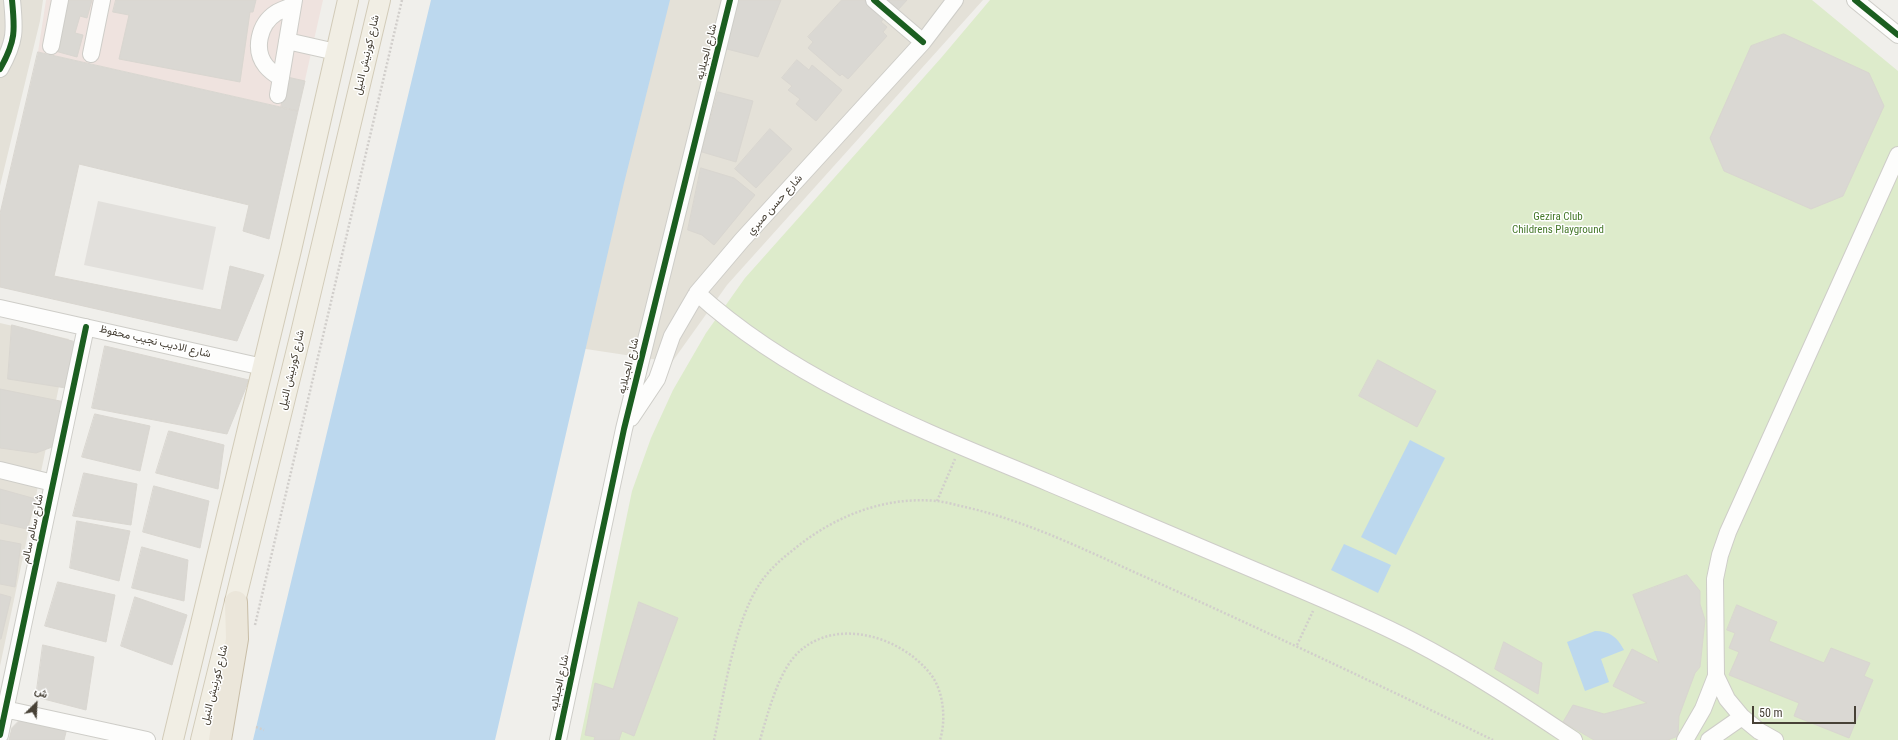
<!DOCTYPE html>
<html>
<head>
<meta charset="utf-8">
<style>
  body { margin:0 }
  #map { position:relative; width:1898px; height:740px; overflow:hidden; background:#f0efeb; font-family:"Roboto Condensed",Vazirmatn,sans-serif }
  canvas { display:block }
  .north { position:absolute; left:16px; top:684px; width:40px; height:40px; -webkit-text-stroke:3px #fff; paint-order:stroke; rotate:24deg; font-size:11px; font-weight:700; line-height:16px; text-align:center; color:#474136 }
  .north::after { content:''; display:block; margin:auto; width:14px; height:18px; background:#474136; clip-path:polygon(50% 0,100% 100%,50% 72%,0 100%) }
  .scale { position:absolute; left:1752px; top:706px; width:104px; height:18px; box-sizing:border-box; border:2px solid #474136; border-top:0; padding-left:5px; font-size:12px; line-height:14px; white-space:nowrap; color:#474136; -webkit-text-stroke:3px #fff; paint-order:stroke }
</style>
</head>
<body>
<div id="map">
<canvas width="1898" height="740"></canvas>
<div class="north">ش</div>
<div class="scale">50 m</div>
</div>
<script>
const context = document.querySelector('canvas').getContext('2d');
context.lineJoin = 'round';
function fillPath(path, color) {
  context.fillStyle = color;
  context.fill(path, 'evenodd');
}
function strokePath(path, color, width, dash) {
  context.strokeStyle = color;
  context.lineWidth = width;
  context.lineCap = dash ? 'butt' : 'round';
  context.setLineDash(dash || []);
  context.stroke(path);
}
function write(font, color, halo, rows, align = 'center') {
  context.font = font + ' "Roboto Condensed",Vazirmatn,sans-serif';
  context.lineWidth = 3;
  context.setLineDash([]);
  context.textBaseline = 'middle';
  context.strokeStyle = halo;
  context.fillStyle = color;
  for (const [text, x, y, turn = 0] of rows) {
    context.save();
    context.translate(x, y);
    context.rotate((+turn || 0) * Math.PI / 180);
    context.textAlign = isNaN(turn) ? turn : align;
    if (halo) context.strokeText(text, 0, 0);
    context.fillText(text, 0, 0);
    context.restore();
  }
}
fillPath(new Path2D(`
  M0 0H43L40 21 0 186Z
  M554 0H983L727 285 672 362 480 333Z
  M0 323 69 339 0 666Z`), '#e4e1d8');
fillPath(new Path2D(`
  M46 0H323L298 111 38 52Z`), '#efe3df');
fillPath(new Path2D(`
  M990 0H1812L1898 71V740H580L632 491 651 438 673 390 706 333 745 278 941 58Z`), '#ddebcb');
fillPath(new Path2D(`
  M98 201 216 227 203 290 84 265Z`), '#e2e0dc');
fillPath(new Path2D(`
  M431 0H670L624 183 495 740H253Z
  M1410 440 1445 458 1396 555 1361 537Z
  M1344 544 1391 565 1378 593 1331 570Z
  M1595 631C1610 631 1617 637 1624 650L1601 659 1609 682 1585 691 1567 642Z`), '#bcd8ee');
const building = new Path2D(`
  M69 0H92L87 18 80 16 75 33 83 35 77 57 55 51Z
  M116 0H256L253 12H250L240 82 119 59 129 15 113 12Z
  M732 0H781L758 57 719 47Z
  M842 0H866L885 17 881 22 887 27 883 32 887 36 848 79 842 74 840 76 808 48 813 42 808 37Z
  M886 0H907L898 10Z
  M1784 34 1869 73 1884 106 1843 196 1811 209 1724 171 1710 138 1751 46Z
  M38 52 298 111 269 239 243 231 249 205 79 164 54 276 221 310 230 266 264 275 237 341 0 287V214Z
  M797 60 809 70 812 65 842 90 816 121 796 104 800 99 788 90 792 86 782 78Z
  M287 77 305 81 298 111 281 108Z
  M718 92 753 101 736 162 702 152Z
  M770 129 792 149 756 188 735 169Z
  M701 168 734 178 755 195 714 245 702 235 688 230Z
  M12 325 76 342 66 388 8 379Z
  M105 346 249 380 227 434 92 408Z
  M1378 360 1436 391 1417 427 1359 396Z
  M0 389 65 402 55 446 36 453 0 448Z
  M95 414 150 426 140 471 82 457Z
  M169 431 224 445 218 489 156 473Z
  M84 473 137 484 131 525 73 516Z
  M154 486 209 501 200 548 143 532Z
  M0 489 36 499 27 529 0 523Z
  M77 521 130 531 119 581 70 568Z
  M0 540 21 544 15 587 0 584Z
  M142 547 188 560 184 601 132 588Z
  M1687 575 1700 591V604L1705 620 1700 667 1695 673 1679 716 1678 736 1668 740H1594L1563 722 1573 705 1604 714 1647 703 1613 686 1632 649 1659 663 1633 595Z
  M58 582 115 595 106 642 45 626Z
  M0 594 11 597 1 639H0Z
  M135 597 187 615 172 665 121 646Z
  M639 602 678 618 634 736 622 731 619 740H594L595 737 585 735 595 683 613 689Z
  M1737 605 1777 622 1769 641 1824 663 1831 648 1870 663 1864 676 1873 680 1849 738 1794 716 1799 703 1729 675 1739 652 1729 648 1735 633 1727 630Z
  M1504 642 1542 663 1538 694 1495 669Z
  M43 645 94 657 86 710 36 697Z
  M20 720 67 728 64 740H9L12 728Z`);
fillPath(building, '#dad8d3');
strokePath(building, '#d9d6d0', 1);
const minor = new Path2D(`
  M874 0 923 42
  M1855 0 1898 35
  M287 41 336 52
  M51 46 60 0
  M91 54 102 0
  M0 69C16 41 15 30 12 0
  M281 78C276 75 270 71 266 66 253 50 259 24 276 13 281 10 288 8 293 5
  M278 95 294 0
  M697 293C796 383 927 432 1049 483 1119 513 1189 542 1259 572 1311 594 1363 615 1413 641 1469 670 1522 705 1574 740
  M0 308 263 367
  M631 418 657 379 672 336 697 293 742 240 923 42 955 0
  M0 470 53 483
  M0 708 147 740
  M0 735 86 327
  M558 740 624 429 730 0
  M1685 740 1703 709 1716 676
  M1709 740 1742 717
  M1775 740 1759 731 1742 717 1727 699 1716 676 1715 579 1720 555 1728 532 1898 155`);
const major = new Path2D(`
  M173 740 291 250 348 0
  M201 740 301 333 380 0`);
const highway = new Path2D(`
  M220 740 237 639 236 602`);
strokePath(minor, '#cecdc8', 18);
strokePath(major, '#d2cbb8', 22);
strokePath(highway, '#c8bda6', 24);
strokePath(new Path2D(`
  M937 501 955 459
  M255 625 402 0
  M1297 645 1313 611
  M256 727 264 730
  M714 740C724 695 734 623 759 585 767 572 780 560 793 550 833 517 883 496 937 501 946 502 956 505 965 507 1027 521 1085 550 1143 576 1261 629 1377 684 1493 740
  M760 740C768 713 779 668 801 650 840 617 904 638 932 676 944 693 946 721 940 740`), '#d1cecb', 2.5, [2, 2]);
strokePath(minor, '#fdfdfc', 16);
strokePath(major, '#f1eee4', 20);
strokePath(highway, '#ebe6da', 22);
strokePath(new Path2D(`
  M874 0 923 42
  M1855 0 1898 35
  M0 69C16 41 15 30 12 0
  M0 735 86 327
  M558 740 624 429 730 0`), '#1b5e20', 6);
write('11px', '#474136', '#fff', [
  ["شارع الجبلايه",707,52,-76],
  ["شارع كورنيش النيل",367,55,-77],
  ["شارع حسن صبري",775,205,-48],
  ["شارع الاديب نجيب محفوظ",155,342,13],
  ["شارع الجبلايه",629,366,-76],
  ["شارع كورنيش النيل",292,370,-77],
  ["شارع سالم سالم",33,529,-78],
  ["شارع الجبلايه",560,683,-78],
  ["شارع كورنيش النيل",215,685,-76]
]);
write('11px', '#45782a', '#fff', [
  ["Gezira Club",1558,217],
  ["Childrens Playground",1558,230]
]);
</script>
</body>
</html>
